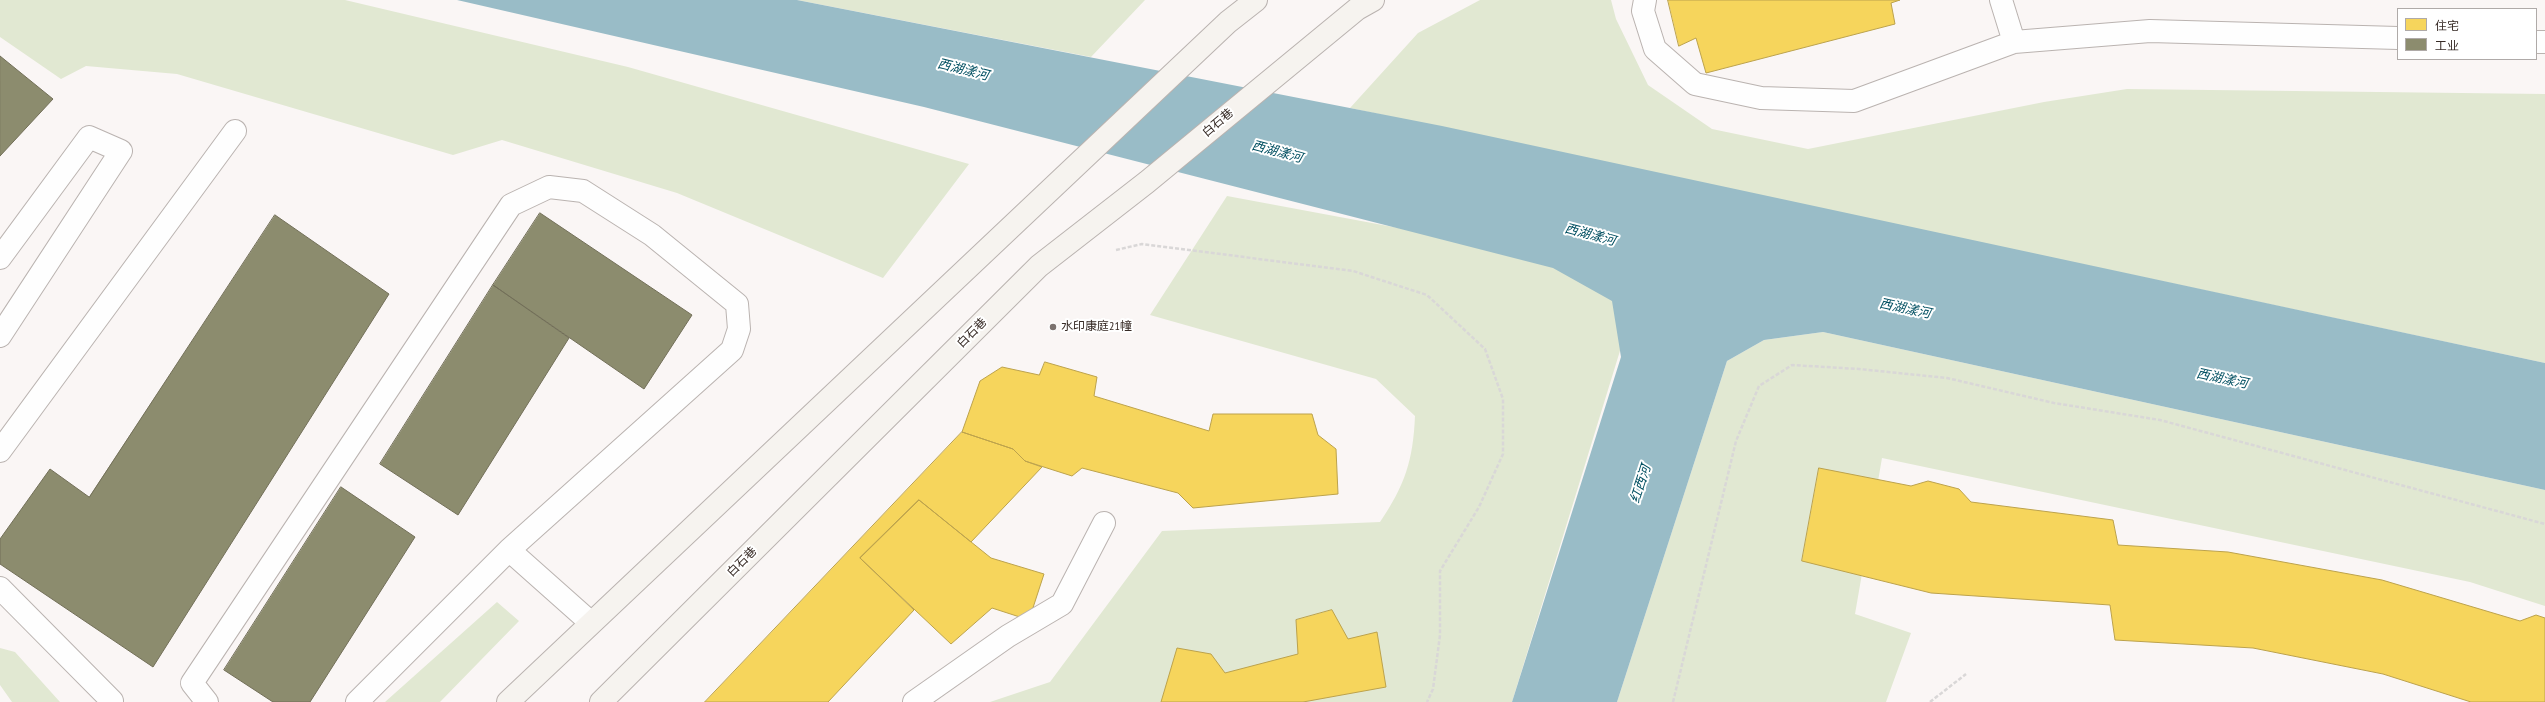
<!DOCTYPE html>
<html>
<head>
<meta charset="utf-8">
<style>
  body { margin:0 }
  #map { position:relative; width:2545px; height:702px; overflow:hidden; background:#faf6f5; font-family:"PT Sans Narrow","Noto Sans SC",sans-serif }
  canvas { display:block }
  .legend { position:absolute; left:2397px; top:8px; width:140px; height:52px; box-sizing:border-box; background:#fff; border:1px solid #afaaa8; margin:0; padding:5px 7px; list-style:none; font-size:12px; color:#362a25 }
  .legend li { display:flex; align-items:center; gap:8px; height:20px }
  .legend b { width:20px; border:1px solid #afaaa8 }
</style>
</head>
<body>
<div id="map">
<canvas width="2545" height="702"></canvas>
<ul class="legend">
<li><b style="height:11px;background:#f6d55c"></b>住宅</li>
<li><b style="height:11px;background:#8c8c6e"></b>工业</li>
</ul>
</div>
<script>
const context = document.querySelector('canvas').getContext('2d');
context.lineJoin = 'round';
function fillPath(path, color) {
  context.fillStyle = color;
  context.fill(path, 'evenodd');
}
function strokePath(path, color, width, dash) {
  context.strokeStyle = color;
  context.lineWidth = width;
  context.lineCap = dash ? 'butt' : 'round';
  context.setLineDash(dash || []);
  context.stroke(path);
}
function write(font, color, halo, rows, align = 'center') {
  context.font = font + ' "PT Sans Narrow","Noto Sans SC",sans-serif';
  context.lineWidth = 4;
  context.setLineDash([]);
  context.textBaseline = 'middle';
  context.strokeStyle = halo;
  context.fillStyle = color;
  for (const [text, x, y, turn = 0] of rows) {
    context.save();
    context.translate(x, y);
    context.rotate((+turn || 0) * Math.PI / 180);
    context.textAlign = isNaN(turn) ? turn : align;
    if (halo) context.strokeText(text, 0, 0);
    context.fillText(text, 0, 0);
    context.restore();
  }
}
fillPath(new Path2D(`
  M0 0H345L628 67 969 164 883 278 677 193 502 140 453 155 177 74 86 66 61 79 0 37Z
  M797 0H1145L1091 57Z
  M1480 0H1611L1616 19 1648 85 1712 129 1808 149 2044 102 2127 89 2545 94V363L1350 108 1418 33Z
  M1227 196 1608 267 1623 341 1512 702H990L1050 682 1162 531 1380 522C1405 485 1413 461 1415 416L1376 379 1150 315Z
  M1823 332 2545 490V606L2470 582 1882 458 1855 614 1911 633 1886 702H1617L1727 361 1764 340Z
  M497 602 519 621 440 702H385Z
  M0 648 15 652 60 702H12L0 685Z`), '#e1e8d2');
fillPath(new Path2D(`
  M457 0H797L1442 126 2545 363V490L1823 332 1764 340 1727 361 1617 702H1512L1621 357 1612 301 1553 268 924 107Z`), '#99bcc7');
const homes = new Path2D(`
  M1668 0H1900L1891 3 1895 24 1706 73 1696 38 1679 46Z
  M1045 362 1097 377 1094 396 1209 431 1213 414H1312L1318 435 1336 449 1338 494 1193 508 1178 493 1082 468 1072 476 1025 461 1013 449 962 432 980 381 1002 367 1039 375Z
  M962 432 1013 449 1025 461 1042 467 971 542 919 500 860 558 914 610 828 702H705Z
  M1819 468 1911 486 1928 481 1959 489 1971 502 2113 520 2118 545 2228 552 2382 580 2520 621 2536 615 2545 618V702H2471L2383 674 2253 648 2115 640 2110 605 1931 593 1802 561Z
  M919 500 991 558 1044 574 1029 620 992 608 951 644 860 558Z
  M1332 610 1348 639 1377 632 1386 687 1303 702H1161L1177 648 1211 654 1225 673 1298 654 1296 620Z`);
fillPath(homes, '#f6d55c');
strokePath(homes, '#bca24c', 1);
const industry = new Path2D(`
  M0 56 53 99 0 156Z
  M540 213 692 315 644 389 493 285Z
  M275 215 389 294 153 667 0 564V539L50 469 89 497Z
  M493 285 569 338 458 515 380 464Z
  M341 487 415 537 310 702H273L224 670Z`);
fillPath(industry, '#8c8c6e');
strokePath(industry, '#726f58', 1);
const service = new Path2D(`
  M1645 0 1643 11 1655 49 1695 84 1761 98 1854 101 2014 42 2150 31 2398 38
  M2001 0 2014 42
  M2536 42H2545
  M0 258 89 137 121 151 0 336
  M0 451 235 131
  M509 550 590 622
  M0 588 112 701
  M207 702 192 683 511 205 549 187 583 191 652 235 737 304 739 329 732 350 509 550 357 702
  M914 702 1008 636 1062 604 1104 523`);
const secondary = new Path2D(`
  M508 702 1228 22 1256 0
  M601 702 1039 266 1147 182 1357 9 1373 0`);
strokePath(service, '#bab3b0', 24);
strokePath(secondary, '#bab3b0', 24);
strokePath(new Path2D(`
  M1116 250 1142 244 1353 271 1427 295 1485 349 1503 399V454L1479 507 1440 571V635L1433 689 1427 702
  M1673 702 1736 441 1759 386 1792 365 1859 369 1947 378 2054 403 2160 420 2545 524
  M1930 702 1966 674`), '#d9d7d7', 2.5, [4, 2]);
strokePath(service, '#fefefe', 22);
strokePath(secondary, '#f6f3ef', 22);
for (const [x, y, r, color] of [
  [1053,327,4,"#7b716e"]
]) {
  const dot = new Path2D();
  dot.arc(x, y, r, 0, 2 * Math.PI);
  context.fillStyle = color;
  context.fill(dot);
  strokePath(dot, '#fff', 1.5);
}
write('12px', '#362a25', '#fff', [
  ["白石巷",1218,123,-40],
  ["白石巷",972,333,-45],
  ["白石巷",742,562,-45]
]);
write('12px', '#362a25', '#fff', [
  ["水印康庭21幢",1061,327]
], 'left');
write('italic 13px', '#014f61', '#fff', [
  ["西湖漾河",963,70,14],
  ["西湖漾河",1277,152,15],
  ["西湖漾河",1590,235,15],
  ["西湖漾河",1905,309,12],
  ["西湖漾河",2222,379,12],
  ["红西河",1641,484,-72]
]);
</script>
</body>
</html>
